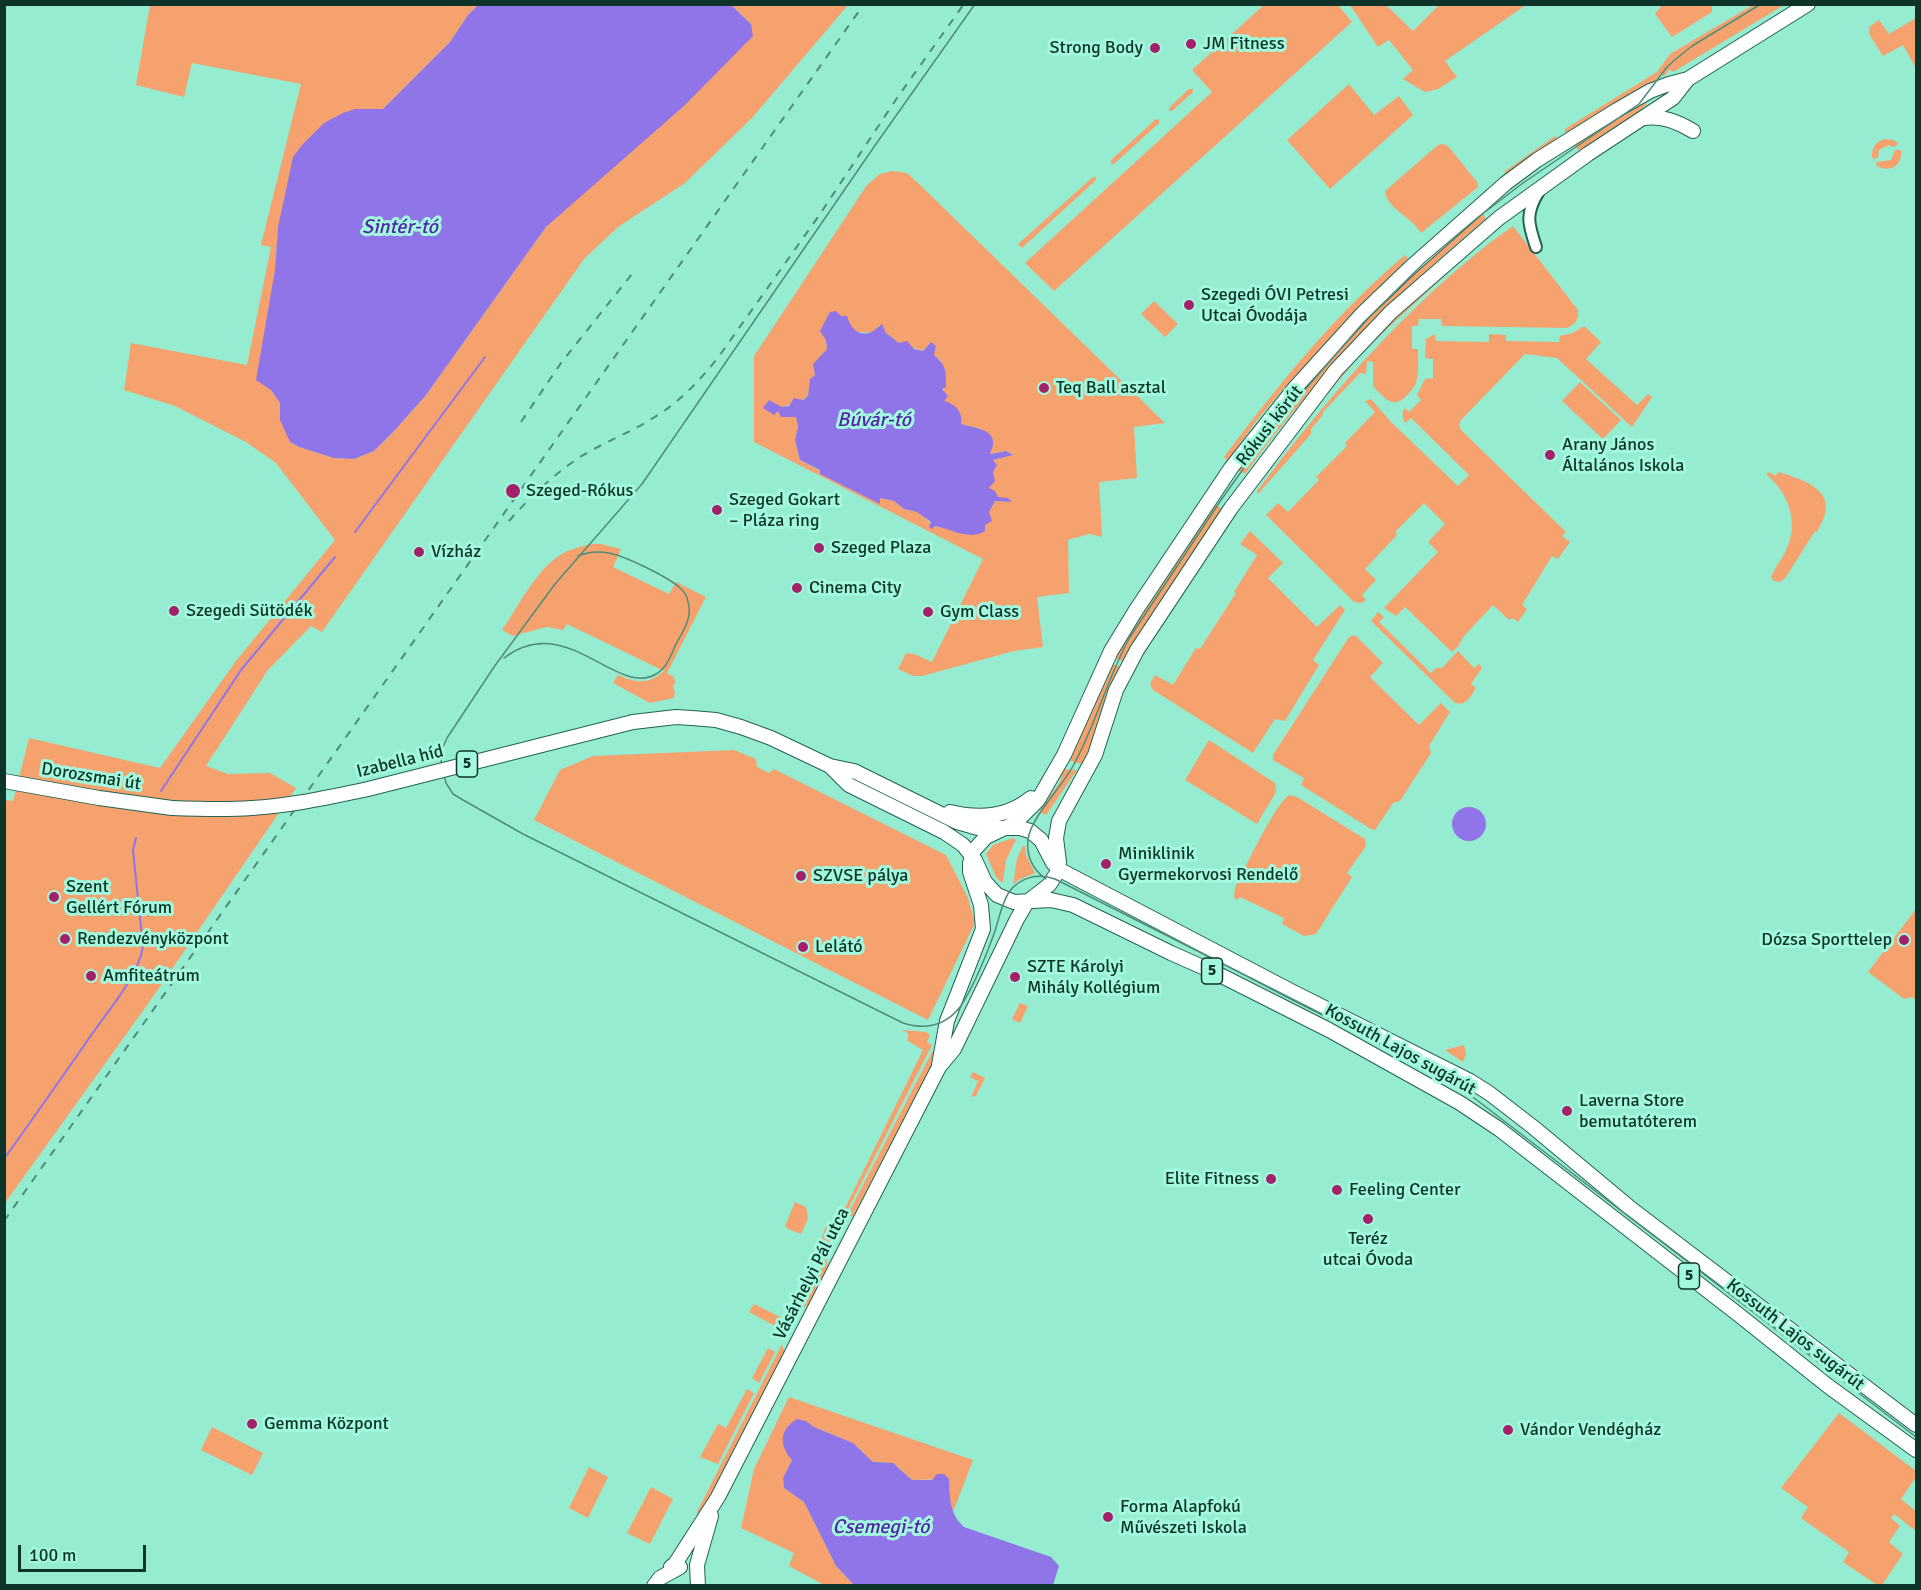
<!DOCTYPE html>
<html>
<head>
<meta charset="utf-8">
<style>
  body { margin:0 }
  #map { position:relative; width:1921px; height:1590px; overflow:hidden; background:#96ecd0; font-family:Signika,sans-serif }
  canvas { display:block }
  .frame { position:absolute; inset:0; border:6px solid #0e3429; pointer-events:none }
  .scale { position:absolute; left:18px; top:1545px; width:128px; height:27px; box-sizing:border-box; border:3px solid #0e3429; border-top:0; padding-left:8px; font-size:18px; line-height:21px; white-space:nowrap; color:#0e3429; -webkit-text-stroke:4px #a3f9dd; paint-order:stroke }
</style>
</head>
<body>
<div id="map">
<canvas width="1921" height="1590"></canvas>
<div class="frame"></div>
<div class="scale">100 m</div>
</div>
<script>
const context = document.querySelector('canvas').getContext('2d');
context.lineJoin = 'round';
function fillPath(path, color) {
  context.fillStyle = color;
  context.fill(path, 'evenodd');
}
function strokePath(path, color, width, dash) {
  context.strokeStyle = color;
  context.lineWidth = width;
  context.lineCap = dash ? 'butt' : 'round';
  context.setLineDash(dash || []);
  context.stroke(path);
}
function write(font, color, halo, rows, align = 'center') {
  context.font = font + ' Signika,sans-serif';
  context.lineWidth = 6;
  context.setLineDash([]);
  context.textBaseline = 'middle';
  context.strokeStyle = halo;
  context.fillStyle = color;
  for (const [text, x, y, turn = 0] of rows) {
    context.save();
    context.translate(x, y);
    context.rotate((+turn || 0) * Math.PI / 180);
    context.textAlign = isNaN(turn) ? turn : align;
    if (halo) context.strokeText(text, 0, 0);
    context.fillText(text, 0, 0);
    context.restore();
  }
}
fillPath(new Path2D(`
  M1265 4 1338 5 1352 22 1054 291 1025 263 1212 92 1192 70Z
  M150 5H478L468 15 450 42 383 109H355L324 124 278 227 275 270 271 390 280 403 290 442 299 447 334 458 354 459 374 451 396 429 426 395 546 227 578 198 751 24 731 5H848L752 118 685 183 618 227 584 259 322 632 311 626 268 670 206 766 228 774 270 773 296 788 150 1001 5 1203V800L13 801 29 738 160 768 236 661 335 540 276 463 246 442 175 406 124 390 131 343 247 365 271 247 261 245 301 84 192 63 184 97 136 85Z
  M1350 5H1386L1413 31 1439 5H1526L1445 61 1457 77 1438 89 1425 92 1403 79 1413 70 1389 40 1378 47Z
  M1662 5H1712V12L1672 37 1655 14Z
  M1753 5H1784L1673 72 1670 69 1664 76 1660 74 1655 82 1565 135V129L1657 72 1670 54Z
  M1916 18V68L1903 45 1883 56 1869 34V27L1879 20 1889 34Z
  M1349 84 1374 115 1399 96 1413 115 1330 189 1287 140Z
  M1189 89H1193V92L1172 111H1169V108Z
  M1644 101 1647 104 1635 115 1585 148 1578 150 1574 144 1621 114 1623 116 1626 115Z
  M1156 119 1159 120V123L1114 164H1111V160Z
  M1555 136 1558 140 1507 176 1504 172Z
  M1885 139 1893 140 1898 143 1897 145 1893 147 1889 145 1879 150 1878 158 1874 159 1872 157C1872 147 1875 142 1885 139Z
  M1443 144 1448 146 1477 182 1478 187 1421 233C1413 218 1386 208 1385 191L1438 145Z
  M1895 150H1901C1903 166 1890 173 1877 166L1876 162 1891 160Z
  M893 171 907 173 918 183 1165 423 1134 427 1137 478 1099 482 1102 537 1089 534 1068 540 1069 593 1037 597 1043 647 1014 651 922 676H913L898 669 906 653 914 654 932 662 983 559 754 442V356L867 185 880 174ZM849 325 856 332 886 333 899 343 923 351 931 342 934 355 942 362 944 401 961 424 982 429 989 454 1006 451 1013 455 993 460 989 489 998 497 1011 502 995 501 989 512 985 525 944 528 934 526 918 512 904 509 894 501 880 498V503L800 460 795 440 798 427 796 417 778 411C785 403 799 404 808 396L810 380 815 375 814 364 827 349 826 340Z
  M1093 177H1096V180L1022 248 1018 244Z
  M1482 212 1486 219C1394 296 1316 377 1245 474L1239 470 1293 399 1382 301Z
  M1513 226 1578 310C1579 319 1576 324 1567 328L1442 326 1441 319H1419L1418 326H1412V349H1418C1418 359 1419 373 1416 383 1413 389 1409 393 1404 398 1392 409 1382 396 1373 386V362L1367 361 1366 374 1360 373 1323 412 1322 416 1311 429V434L1258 494 1257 491C1316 413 1378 339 1452 274 1472 257 1491 241 1513 226Z
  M1498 227 1389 327 1359 357 1308 416 1330 384 1378 331Z
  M1405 255 1408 258 1394 276 1285 387 1257 420 1228 461 1224 457C1278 385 1336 313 1405 255Z
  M1154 301 1178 324 1165 337 1141 314Z
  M1584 326 1601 342 1586 359 1637 405 1648 394 1652 397 1632 427 1557 358 1525 354 1461 420 1459 425 1461 430 1566 532 1562 536 1570 542 1558 559 1552 556 1522 605 1527 609 1518 622 1513 618 1509 620 1493 605 1463 637 1458 647 1452 652 1405 607 1396 616 1384 608 1438 552 1428 542 1445 524 1424 503 1395 532 1397 535 1365 569 1376 580 1362 595 1366 600 1362 603 1354 602 1266 515 1278 503 1288 512 1319 480 1316 477 1347 446 1345 443 1375 412 1365 401 1371 399 1391 422 1458 486 1469 475 1411 418 1405 423C1403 417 1401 414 1405 408L1409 412 1421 400 1417 395 1425 379 1433 378V359L1425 358 1426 339 1435 334 1436 341 1489 342V334L1506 335V341L1559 342 1560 336 1573 333Z
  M1580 382 1621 420 1603 439 1562 401Z
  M1768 472 1776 476 1778 472C1795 477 1828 486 1826 509 1825 517 1821 524 1817 532L1815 531 1786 577 1780 582 1774 581 1771 577C1775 567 1783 558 1787 548 1799 521 1788 493 1767 475Z
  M1216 504 1222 509 1136 638 1125 659H1123L1122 661 1115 658 1129 635Z
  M1250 531 1283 563 1268 578 1317 627 1340 605 1345 610 1313 660 1319 665 1285 721 1275 719 1253 753 1153 690 1150 684 1155 675 1173 685 1196 648 1200 649 1236 593 1234 592 1257 555 1240 544Z
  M591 544H601L621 549 613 567 669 594 676 582 706 597 667 673 674 677 675 683 673 686 675 693 674 698 650 703 613 683 618 675C636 683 648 685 664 671L567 624 563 630 546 627 513 636 502 630C518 607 534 574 556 558 566 550 579 547 591 544Z
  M1378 612 1384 617 1379 622 1431 673 1436 668H1442L1458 651 1474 668 1479 664 1482 668 1471 684 1476 688C1470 697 1467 706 1455 703L1371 621Z
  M1355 635 1383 663 1370 677 1419 725 1441 703 1450 712 1429 746 1431 753 1400 801 1393 803 1375 830 1371 829 1301 785 1304 778 1273 760V755L1349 637Z
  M1113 664 1120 667 1091 746 1092 747 1084 765 1068 760Z
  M1209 740 1275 783 1276 792 1257 824 1185 780Z
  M734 750 756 759 757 767 769 773 774 769 946 855 968 898 975 923 928 1020 534 820 560 770 593 756Z
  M1063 769 1077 770 1046 815 1039 812 1060 782Z
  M1289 795 1297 797 1365 839 1366 846 1347 873 1352 877 1316 934 1304 936 1282 924 1284 918 1240 897 1237 900 1234 897 1235 888C1245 868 1274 806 1289 795Z
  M1013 838 1016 840 1006 860 1003 882H1001L996 877 986 854 993 845Z
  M1023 846H1025L1026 855 1035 873 1018 880 1013 885 1017 858Z
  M1916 909V1000L1912 997 1904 999 1868 972Z
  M1020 1003 1028 1006 1020 1023 1012 1019Z
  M902 1030 926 1032 930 1035 927 1042 932 1045 846 1213 845 1208 923 1050 908 1041V1033Z
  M1464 1045 1466 1054 1463 1062 1445 1050Z
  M932 1052 938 1054 853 1216H847Z
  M973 1072 985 1078 976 1096 971 1097 978 1081 970 1077Z
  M795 1202 806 1207 808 1219 801 1234 788 1229 785 1226Z
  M833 1222 840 1223 827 1248 822 1243C822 1234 825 1225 833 1222Z
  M826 1258 828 1265 809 1304 800 1310Z
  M754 1304 786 1320 789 1323 786 1329 782 1327 781 1329 749 1312Z
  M782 1344 785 1353 713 1499 697 1518V1512Z
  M768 1348 775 1352 759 1383 752 1378Z
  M747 1389 754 1393 718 1464 700 1457 718 1424 726 1428Z
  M789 1397 973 1460 953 1512 950 1507 949 1479 912 1480 893 1463 873 1462 853 1443 814 1427 806 1421 792 1460 783 1478 784 1488 804 1502 836 1566 854 1585H824L789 1566 794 1553 741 1528 754 1469Z
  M1839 1413 1916 1471V1477L1901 1499 1916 1511V1531L1894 1514 1891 1518 1900 1526 1889 1542 1903 1554 1882 1585H1877L1843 1562 1849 1552 1801 1518 1808 1507 1781 1488Z
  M212 1427 263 1453 252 1475 201 1450Z
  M589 1467 608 1477 588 1518 569 1508Z
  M651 1487 673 1499 650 1544 627 1533Z`), '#f6a26e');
fillPath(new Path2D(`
  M478 5H731L751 24 753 36 685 105 546 227 426 395 396 429 374 451 354 459 334 458 299 447 290 442 280 420V403L271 390 256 380 275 270 278 227 293 157 302 145 324 123 343 113 355 109H383L450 42 468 15Z
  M836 311 841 316H847C850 326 856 336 869 333 873 332 878 327 882 324L886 333 899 343 907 341 914 349 923 351 931 342 936 346 934 355C947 366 946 372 946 387L942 389 948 396 944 401C956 404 963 412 961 424 971 427 995 429 993 444 993 447 991 450 990 454L1006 451 1013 455 993 460 997 465 993 472 995 481 989 488 995 491 998 497 1008 498 1012 502 995 501 989 512 992 521 985 525V531C970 541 951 529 935 526L932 529 929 527 931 522 917 512 904 509 894 501 880 498V504L820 474V470L800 460 795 440 798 427 796 417H781L778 411 774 415 763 408 769 400 782 407 789 406 794 398 803 400 808 396 810 379 815 375 813 364 827 349 826 340 820 331 830 312Z
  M1452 824a17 17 0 1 1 34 0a17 17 0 1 1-34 0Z
  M797 1419 806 1421 814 1427 853 1443 873 1462 893 1463 912 1480H932L937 1474H944L949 1479C950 1498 949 1513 964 1527L1051 1557 1059 1566 1053 1585H854L836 1566 804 1502 784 1488 783 1478 792 1460C779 1445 779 1430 797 1419Z`), '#9075e8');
strokePath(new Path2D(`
  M355 532 485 357
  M161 791 241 670 335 557
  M4 1159C34 1117 63 1076 92 1034 110 1008 137 978 143 947L133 850 136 838`), '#9075e8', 2);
const minor = new Path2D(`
  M1536 247C1528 223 1525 214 1539 191`);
const major = new Path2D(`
  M1644 118C1663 116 1676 121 1693 131
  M633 722 676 717 692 718 716 720 741 727 771 738 830 766 854 771 957 822 978 828H1020L1030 831 1041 840 1053 863 1062 871 1291 991 1470 1081 1489 1093 1533 1127 1629 1207 1916 1425
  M830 766 849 785 944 832 963 845 975 860 985 882 997 895 1014 902 1051 900 1073 905 1171 953 1216 973 1329 1030 1460 1103 1499 1129 1739 1315 1828 1386 1916 1450
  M4 781 99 798 172 808
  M950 812C979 819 1008 817 1031 798
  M939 1065 947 1021 983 929 981 905 970 872V863L974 850 986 837 1011 825 1021 817 1038 800 1064 755 1111 651 1136 610 1231 468 1294 389 1363 313 1411 267 1506 183 1537 160 1617 110 1650 91 1669 84 1688 79
  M671 1567 675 1564 718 1497 939 1067 954 1049 1017 919 1027 902 1049 885 1057 873 1059 862 1056 838 1059 821 1095 755 1116 690 1137 650 1231 508 1336 370 1391 312 1499 218 1588 154 1673 98 1688 79 1808 4
  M654 1586 660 1578 680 1567
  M698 1586 697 1565 711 1516`);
strokePath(minor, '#206451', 14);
strokePath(major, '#206451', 16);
strokePath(minor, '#fff', 10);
strokePath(major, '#fff', 14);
strokePath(new Path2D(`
  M975 4 876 144 642 484 555 584 494 667 447 738 443 747 441 762 446 783 453 794 463 800 523 834 903 1023C925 1030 945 1026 960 1007 975 985 986 956 995 931 999 918 1002 903 1009 892 1020 877 1038 873 1055 879L1413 1060 1465 1091 1916 1437
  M504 658C566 610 617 698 656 674 667 668 671 655 676 644 683 631 693 617 688 602 687 595 684 591 679 587 666 576 625 556 609 553 598 551 588 552 578 556
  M1046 879C1033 870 1026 856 1028 840 1030 818 1062 787 1073 766 1096 725 1107 678 1130 637L1221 500 1276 423 1363 323 1425 262 1477 218 1523 183 1639 104 1667 67 1677 58 1692 46 1761 4`), '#4f8c79', 1.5);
strokePath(new Path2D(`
  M521 422 561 363 632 274
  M509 521C530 497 553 475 580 457 604 442 630 433 653 418 679 403 698 382 717 359L818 217 897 98 964 4
  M4 1221 864 4`), '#4f8c79', 2, [8, 8]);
const majorBridge = new Path2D(`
  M172 808C198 809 225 810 252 808 291 806 329 797 368 789L633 722`);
strokePath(majorBridge, '#206451', 16, []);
strokePath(majorBridge, '#fff', 14);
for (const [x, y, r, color] of [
  [1191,44,6,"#a5206b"],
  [1155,48,6,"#a5206b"],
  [1189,305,6,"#a5206b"],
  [1044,388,6,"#a5206b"],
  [1550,455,6,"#a5206b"],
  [513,491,8,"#a5206b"],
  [717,510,6,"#a5206b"],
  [819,548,6,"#a5206b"],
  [419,552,6,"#a5206b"],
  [797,588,6,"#a5206b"],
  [174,611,6,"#a5206b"],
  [928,612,6,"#a5206b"],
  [1106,864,6,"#a5206b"],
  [801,876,6,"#a5206b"],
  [54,897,6,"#a5206b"],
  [65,939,6,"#a5206b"],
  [1904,940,6,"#a5206b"],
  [803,947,6,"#a5206b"],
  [91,976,6,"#a5206b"],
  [1015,977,6,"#a5206b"],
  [1567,1111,6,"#a5206b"],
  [1271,1179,6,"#a5206b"],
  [1337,1190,6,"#a5206b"],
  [1368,1219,6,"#a5206b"],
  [252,1424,6,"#a5206b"],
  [1508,1430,6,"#a5206b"],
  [1108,1517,6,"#a5206b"]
]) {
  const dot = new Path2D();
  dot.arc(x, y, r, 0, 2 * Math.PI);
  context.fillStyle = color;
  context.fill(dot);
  strokePath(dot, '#a3f9dd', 2);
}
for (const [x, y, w] of [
  [467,764,21],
  [1212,971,21],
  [1689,1276,21]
]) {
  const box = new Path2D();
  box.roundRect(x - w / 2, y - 13, w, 26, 4.5);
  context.fillStyle = '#a3f9dd';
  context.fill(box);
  strokePath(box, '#0e3429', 1.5);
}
write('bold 16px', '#0e3429', null, [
  ["5",467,764],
  ["5",1212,971],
  ["5",1689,1276]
]);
write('18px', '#0e3429', '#a3f9dd', [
  ["JM Fitness",1203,44],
  ["Strong Body",1143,48,"right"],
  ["Szegedi ÓVI Petresi",1201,295],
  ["Utcai Óvodája",1201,316],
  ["Teq Ball asztal",1056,388],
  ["Arany János",1562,445],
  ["Általános Iskola",1562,466],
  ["Szeged-Rókus",526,491],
  ["Szeged Gokart",729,500],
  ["– Pláza ring",729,521],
  ["Szeged Plaza",831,548],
  ["Vízház",431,552],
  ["Cinema City",809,588],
  ["Szegedi Sütödék",186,611],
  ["Gym Class",940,612],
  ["Miniklinik",1118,854],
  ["Gyermekorvosi Rendelő",1118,875],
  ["SZVSE pálya",813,876],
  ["Szent",66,887],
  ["Gellért Fórum",66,908],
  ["Rendezvényközpont",77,939],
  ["Dózsa Sporttelep",1892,940,"right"],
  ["Lelátó",815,947],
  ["SZTE Károlyi",1027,967],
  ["Mihály Kollégium",1027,988],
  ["Amfiteátrum",103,976],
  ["Laverna Store",1579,1101],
  ["bemutatóterem",1579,1122],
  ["Elite Fitness",1259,1179,"right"],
  ["Feeling Center",1349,1190],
  ["Teréz",1368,1239,"center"],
  ["utcai Óvoda",1368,1260,"center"],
  ["Gemma Központ",264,1424],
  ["Vándor Vendégház",1520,1430],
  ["Forma Alapfokú",1120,1507],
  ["Művészeti Iskola",1120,1528]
], 'left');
write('18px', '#0e3429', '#a3f9dd', [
  ["Rókusi körút",1270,426,-52],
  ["Izabella híd",400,762,-14],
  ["Dorozsmai út",91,777,9],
  ["Kossuth Lajos sugárút",1400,1050,29],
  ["Vásárhelyi Pál utca",812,1274,-63],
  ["Kossuth Lajos sugárút",1795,1335,38]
]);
write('italic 20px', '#5423aa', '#a3f9dd', [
  ["Sintér-tó",400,228],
  ["Búvár-tó",874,421],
  ["Csemegi-tó",881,1528]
]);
</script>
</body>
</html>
